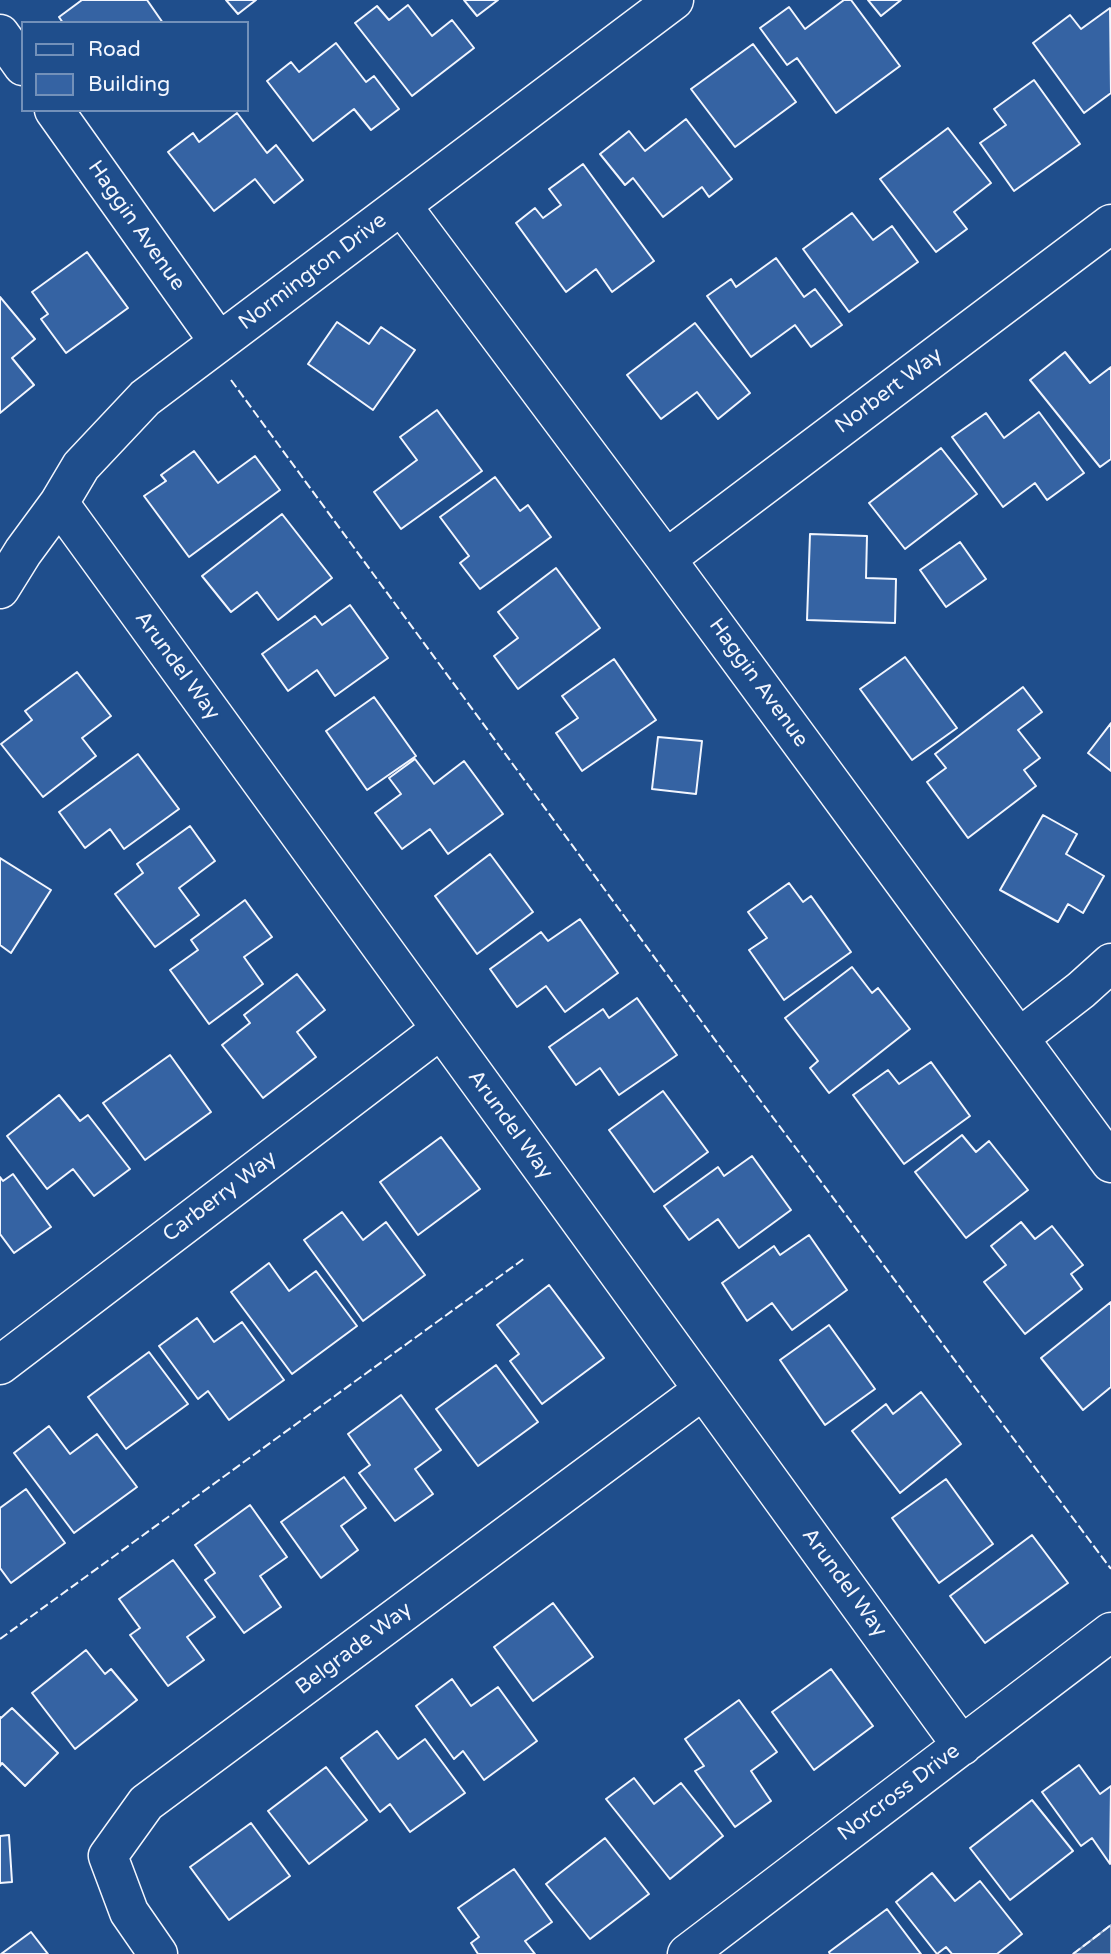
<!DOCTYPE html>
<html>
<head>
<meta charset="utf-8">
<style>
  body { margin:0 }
  #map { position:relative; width:1111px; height:1954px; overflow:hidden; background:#1f4e8c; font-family:"Varela Round",sans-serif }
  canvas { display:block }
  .legend { position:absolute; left:21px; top:21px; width:228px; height:91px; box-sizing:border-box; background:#1f4e8c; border:2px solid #7391ba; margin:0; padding:9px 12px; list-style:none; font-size:21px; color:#f2f6ff }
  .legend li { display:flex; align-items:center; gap:14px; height:35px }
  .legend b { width:35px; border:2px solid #7391ba }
</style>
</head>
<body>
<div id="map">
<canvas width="1111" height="1954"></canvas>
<ul class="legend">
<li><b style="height:9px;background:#1f4e8c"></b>Road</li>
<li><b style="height:19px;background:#3563a3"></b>Building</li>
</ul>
</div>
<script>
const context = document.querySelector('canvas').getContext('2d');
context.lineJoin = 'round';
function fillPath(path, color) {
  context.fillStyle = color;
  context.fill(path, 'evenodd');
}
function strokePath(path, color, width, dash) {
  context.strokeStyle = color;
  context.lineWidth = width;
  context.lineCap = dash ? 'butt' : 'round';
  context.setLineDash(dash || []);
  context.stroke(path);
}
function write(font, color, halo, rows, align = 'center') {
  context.font = font + ' "Varela Round",sans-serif';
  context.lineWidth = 5;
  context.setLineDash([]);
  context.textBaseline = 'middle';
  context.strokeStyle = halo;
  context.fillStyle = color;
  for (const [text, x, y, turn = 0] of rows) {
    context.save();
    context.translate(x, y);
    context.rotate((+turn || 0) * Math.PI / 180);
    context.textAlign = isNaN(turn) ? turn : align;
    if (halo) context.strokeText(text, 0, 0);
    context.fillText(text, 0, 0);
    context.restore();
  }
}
const built = new Path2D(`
  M1111 1925V1954H1073Z`);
fillPath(built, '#305b95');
strokePath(built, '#a8bbd7', 2);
const building = new Path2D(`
  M82 0H147L163 23H63L59 17Z
  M226 0H256L238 14Z
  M464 0H498L477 16Z
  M844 0H851L900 66 836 113 797 58 787 65 760 28 789 7 805 29Z
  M868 0H901L881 16Z
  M408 5 432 36 452 20 474 48 412 96 355 23 377 6 389 20Z
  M1110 8 1111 93 1084 113 1033 43 1070 15 1081 29Z
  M336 43 366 82 374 76 399 109 371 130 354 109 313 141 267 81 291 62 299 72Z
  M753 44 796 102 735 147 691 89Z
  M1034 80 1080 144 1014 191 980 143 1006 125 994 109Z
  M237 113 267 153 276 145 303 180 274 203 255 179 214 211 168 152 193 133 199 142Z
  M686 119 732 179 709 197 702 187 663 217 633 178 625 185 600 154 629 131 645 151Z
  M948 128 991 183 954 212 967 229 936 252 880 179Z
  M583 164 654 261 612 292 596 269 566 292 516 223 535 208 543 218 561 205 549 189Z
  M852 213 873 240 892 226 918 262 849 312 803 249Z
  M87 252 128 308 66 353 41 319 48 314 32 292Z
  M776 258 804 297 815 289 842 325 811 347 795 325 751 357 707 296 731 279 736 287Z
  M0 297 35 339 12 358 34 385 0 413Z
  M337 322 369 344 381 327 415 350 373 410 308 364Z
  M695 323 750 393 718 419 697 392 661 419 627 375Z
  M1065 352 1090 383 1111 367V459L1100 467 1030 380Z
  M437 410 482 471 401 529 374 492 417 460 400 437Z
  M1039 412 1084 473 1047 500 1035 483 1003 507 952 437 986 413 1004 438Z
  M941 448 977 494 905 549 869 503Z
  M194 451 218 483 255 456 280 490 189 557 144 496 166 481 161 475Z
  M495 477 520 511 528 505 551 537 480 589 460 563 469 556 440 517Z
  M282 514 332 578 278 620 257 592 231 612 202 576Z
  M810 534 867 536 866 578 896 579 895 623 807 620Z
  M960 542 986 579 946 607 920 570Z
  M556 568 600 628 518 689 494 656 518 638 498 612Z
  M350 605 388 658 335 696 317 670 288 691 262 654 315 616 322 625Z
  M905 657 957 728 912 760 860 689Z
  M614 659 656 720 582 771 556 733 578 718 562 696Z
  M77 672 111 716 82 738 96 756 43 797 1 744 32 720 25 711Z
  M1023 687 1042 712 1018 730 1040 758 1024 770 1036 786 968 838 927 782 946 768 935 754Z
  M374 697 416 756 367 790 326 731Z
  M1111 723V771L1088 753Z
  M658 737 702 741 696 794 652 789Z
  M138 754 179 809 124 849 110 829 85 848 59 812Z
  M415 759 434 784 464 761 503 814 448 854 430 829 402 849 375 813 401 794 389 778Z
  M1043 815 1077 834 1066 854 1104 876 1083 913 1068 904 1058 922 1000 890Z
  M190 826 215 861 179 888 199 915 155 947 115 894 143 873 137 864Z
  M490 854 533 912 477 954 435 896Z
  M0 858 51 890 11 953 0 945Z
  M789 883 803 902 811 896 851 952 784 1000 749 950 767 938 748 912Z
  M245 900 272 937 244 957 263 984 209 1024 170 970 198 950 191 940Z
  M580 919 618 973 565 1012 546 986 517 1007 490 969 541 932 548 941Z
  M852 967 872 993 878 988 910 1029 829 1093 810 1068 818 1061 785 1018Z
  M297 974 325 1010 297 1032 316 1057 263 1098 222 1045 250 1023 244 1015Z
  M637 998 677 1055 619 1095 600 1068 576 1085 549 1047 603 1009 609 1018Z
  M170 1055 211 1112 145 1160 103 1103Z
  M931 1062 970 1116 904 1164 853 1095 888 1070 899 1084Z
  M663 1091 708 1152 654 1192 609 1130Z
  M59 1095 80 1121 88 1115 130 1169 94 1196 73 1169 47 1189 7 1136Z
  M962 1135 976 1152 989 1141 1028 1190 966 1238 915 1172Z
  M441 1137 480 1189 418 1235 380 1182Z
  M752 1156 791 1210 739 1248 718 1219 689 1240 664 1206 718 1167 724 1176Z
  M13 1174 51 1227 14 1253 0 1234V1177L3 1181Z
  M342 1212 363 1240 386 1222 425 1275 363 1321 304 1240Z
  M1021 1222 1035 1239 1052 1226 1083 1265 1071 1274 1082 1289 1025 1334 984 1282 1006 1265 991 1246Z
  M809 1235 847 1290 792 1330 772 1303 747 1321 722 1283 774 1246 780 1255Z
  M269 1263 289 1291 316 1271 357 1326 292 1374 231 1292Z
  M549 1285 604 1358 542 1404 510 1361 519 1354 497 1325Z
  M1111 1302V1387L1083 1410 1041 1358Z
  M197 1318 214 1342 242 1322 284 1380 229 1420 208 1391 198 1399 159 1346Z
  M829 1325 875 1389 825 1425 780 1360Z
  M149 1352 188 1404 126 1449 88 1397Z
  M496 1365 538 1422 478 1466 436 1409Z
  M921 1392 961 1444 900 1493 852 1431 886 1404 893 1414Z
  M401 1395 441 1450 415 1469 433 1494 395 1521 359 1473 370 1465 348 1434Z
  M49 1426 70 1454 97 1434 137 1487 74 1533 14 1453Z
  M344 1477 366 1508 341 1526 358 1550 321 1578 281 1522Z
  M946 1479 993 1544 939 1583 892 1518Z
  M26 1489 65 1543 11 1583 0 1568V1508Z
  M250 1505 287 1557 260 1576 281 1607 244 1633 205 1580 215 1573 195 1545Z
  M1032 1535 1068 1583 985 1643 950 1596Z
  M173 1560 215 1617 187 1637 204 1660 168 1686 130 1635 140 1628 119 1599Z
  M553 1603 593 1657 533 1701 494 1647Z
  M86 1650 105 1674 111 1669 137 1700 75 1749 32 1693Z
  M831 1669 873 1726 814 1770 772 1712Z
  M452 1679 471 1706 498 1687 537 1741 484 1780 463 1751 454 1759 416 1706Z
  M739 1700 777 1752 751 1771 771 1801 735 1827 695 1771 704 1766 685 1739Z
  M12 1708 58 1753 25 1786 2 1763 0 1766V1717L1 1718Z
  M377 1731 398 1759 425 1739 465 1793 410 1832 390 1804 380 1812 341 1758Z
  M1079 1765 1100 1794 1111 1786 1110 1864 1092 1838 1081 1846 1042 1792Z
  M326 1767 367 1820 309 1864 268 1811Z
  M634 1778 654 1804 681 1783 723 1836 670 1879 606 1799Z
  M1032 1800 1073 1851 1010 1900 970 1848Z
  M251 1823 290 1876 229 1920 190 1867Z
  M9 1835 12 1882 0 1883V1836Z
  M605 1838 649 1894 590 1939 546 1884Z
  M514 1869 552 1922 525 1941 535 1954H478L471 1943 479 1937 458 1908Z
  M932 1873 955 1901 980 1881 1022 1934 997 1954H952L946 1947 937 1954 896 1902Z
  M887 1909 921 1954H830L829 1952Z
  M31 1932 48 1954H1Z`);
fillPath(building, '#3563a3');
strokePath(building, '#f2f6ff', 2);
const minor = new Path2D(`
  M0 34 23 66
  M54 110 219 342
  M402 206 666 559 1111 1163
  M59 503 962 1746
  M666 559 1111 224
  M0 589 23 552 59 503 81 466 145 398 674 0
  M1019 1038 1081 990 1111 963
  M0 1365 440 1030
  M158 1954 129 1912 108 1856 146 1803 703 1390
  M687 1954 1111 1632`);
strokePath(minor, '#f2f6ff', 41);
strokePath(minor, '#1f4e8c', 38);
strokePath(new Path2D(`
  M231 380 718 1044 1111 1569
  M0 1639 525 1258
  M1073 1954 1111 1925`), '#f2f6ff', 2, [9, 3.5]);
write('21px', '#f2f6ff', '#1f4e8c', [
  ["Haggin Avenue",136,226,55],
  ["Normington Drive",313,272,-37],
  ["Norbert Way",889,391,-37],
  ["Arundel Way",177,666,54],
  ["Haggin Avenue",758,683,54],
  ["Arundel Way",510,1125,54],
  ["Carberry Way",220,1197,-37],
  ["Arundel Way",844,1583,54],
  ["Belgrade Way",354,1649,-37],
  ["Norcross Drive",899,1793,-37]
]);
</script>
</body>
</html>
